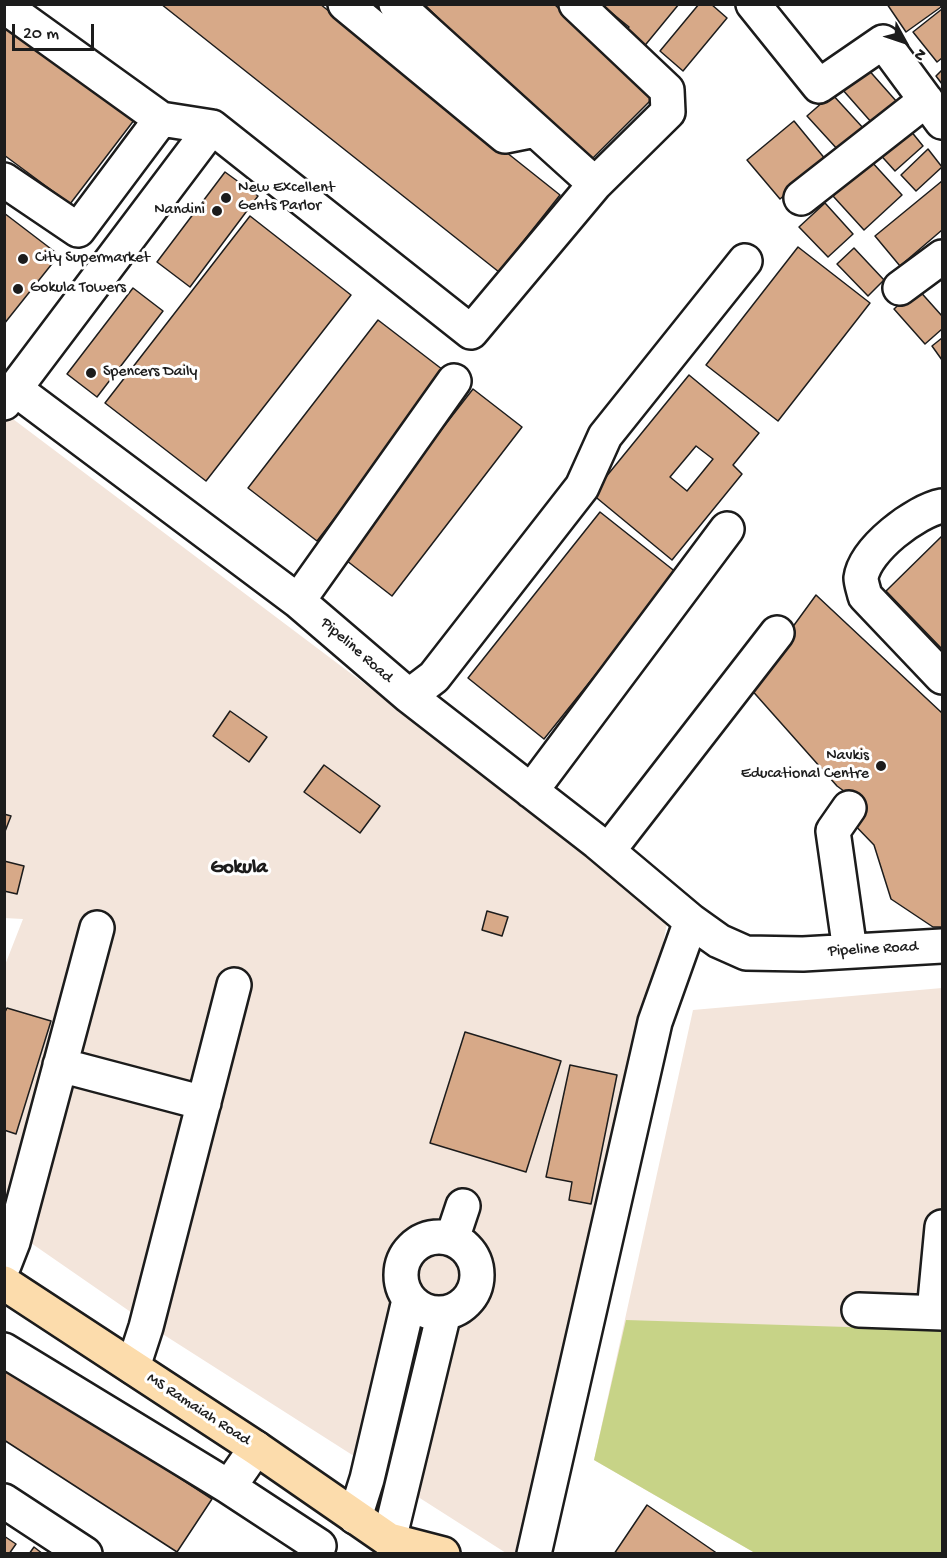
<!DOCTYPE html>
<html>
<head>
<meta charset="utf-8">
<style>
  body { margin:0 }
  #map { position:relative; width:947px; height:1558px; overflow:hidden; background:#fff; font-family:"Gochi Hand",sans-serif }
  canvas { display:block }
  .frame { position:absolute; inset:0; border:6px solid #1c1c1c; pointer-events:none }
  .north { position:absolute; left:875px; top:12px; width:60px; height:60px; -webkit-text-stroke:4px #fff; paint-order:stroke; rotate:130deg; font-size:16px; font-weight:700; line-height:24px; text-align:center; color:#1c1c1c }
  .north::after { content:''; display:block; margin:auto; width:21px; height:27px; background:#1c1c1c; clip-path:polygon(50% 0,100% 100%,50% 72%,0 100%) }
  .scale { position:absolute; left:12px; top:24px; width:82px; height:27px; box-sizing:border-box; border:3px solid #1c1c1c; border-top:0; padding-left:8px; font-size:18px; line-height:21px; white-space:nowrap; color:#1c1c1c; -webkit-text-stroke:4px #fff; paint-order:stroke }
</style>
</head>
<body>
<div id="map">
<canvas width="947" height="1558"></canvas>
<div class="frame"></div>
<div class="north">N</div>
<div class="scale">20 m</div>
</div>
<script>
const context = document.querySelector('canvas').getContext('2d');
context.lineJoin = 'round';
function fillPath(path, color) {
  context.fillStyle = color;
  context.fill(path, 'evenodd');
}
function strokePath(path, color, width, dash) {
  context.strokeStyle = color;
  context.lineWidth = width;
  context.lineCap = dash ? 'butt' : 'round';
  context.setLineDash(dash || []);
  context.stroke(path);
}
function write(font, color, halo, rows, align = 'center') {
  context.font = font + ' "Gochi Hand",sans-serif';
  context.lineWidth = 6;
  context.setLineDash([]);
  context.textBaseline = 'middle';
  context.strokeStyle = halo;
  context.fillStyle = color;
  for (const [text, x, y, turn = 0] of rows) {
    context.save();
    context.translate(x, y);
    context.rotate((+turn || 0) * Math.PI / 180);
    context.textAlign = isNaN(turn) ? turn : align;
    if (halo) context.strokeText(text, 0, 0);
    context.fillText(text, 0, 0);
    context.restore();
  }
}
fillPath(new Path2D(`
  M9 416 669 913 543 1553H506L161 1333 5 1225V965L23 919 4 918V422Z
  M942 988V1553H755L594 1460 693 1010Z`), '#f3e5db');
fillPath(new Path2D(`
  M626 1320 942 1330V1553H755L594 1460Z`), '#c7d387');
const building = new Path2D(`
  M161 4H320L560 195 499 272Z
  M424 4H554L654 97 586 165Z
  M679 4 642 49 623 33 629 27 602 5Z
  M699 4H711L727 18 683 71 660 51Z
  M887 4H940L941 7 906 32Z
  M942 9V58L937 62 913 32Z
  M4 21 138 115 70 204 4 155Z
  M866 67 897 102 872 123 842 89Z
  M942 70V84L936 76Z
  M832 94 864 129 839 151 807 116Z
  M794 121 826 160 780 199 747 160Z
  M906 125 923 146 895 171 876 150Z
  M928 149 942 167 916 191 901 175Z
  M871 161 902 195 864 230 833 196Z
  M225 172 258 196 190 287 157 262Z
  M942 181V230L900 266 875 236Z
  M825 203 853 234 828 257 799 227Z
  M4 213 59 255 4 324Z
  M250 216 351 295 206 481 105 403Z
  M798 247 870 303 778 421 706 365Z
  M854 248 884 280 868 296 837 264Z
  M133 288 163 311 97 397 67 374Z
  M917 288 942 316V329L925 344 894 309Z
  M378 320 447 373 317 541 248 488Z
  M942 338V360L932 346Z
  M689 375 759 433 733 465 742 474 672 560 592 494ZM696 446 713 459 687 491 670 477Z
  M473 389 522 427 392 596 342 557Z
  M600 512 677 573 544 739 468 678Z
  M942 536V649L886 591Z
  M816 595 942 713V927H933L891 899 874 845 846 816 856 800 837 786 749 687Z
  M230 711 267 737 249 762 213 736Z
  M324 765 380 806 360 833 304 792Z
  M4 814 11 816 4 834Z
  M4 861 24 866 17 894 4 891Z
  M487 911 508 917 502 936 482 930Z
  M7 1008 51 1021 16 1134 4 1130V1014Z
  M465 1032 561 1061 526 1172 430 1143Z
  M570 1065 617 1075 591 1204 569 1200 572 1182 546 1177Z
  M10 1367 212 1499 177 1552 4 1440V1375Z
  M647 1505 718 1554H614Z
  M4 1536 16 1544 9 1554H4Z
  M34 1547 43 1554H29Z`);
fillPath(building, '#d7a988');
strokePath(building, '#1c1c1c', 1.5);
const minor = new Path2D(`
  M345 4 505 136 535 130
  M396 4 595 184
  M753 4 819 86 883 42 942 122
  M4 6 161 119 212 127
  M4 180 78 230 161 119
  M801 198 926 100
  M900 288 942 257
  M15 389 298 601 409 696 597 842 691 921
  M4 403 212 127 471 332 595 184 668 112 667 90 576 4
  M942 506C916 511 865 549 861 578 861 583 864 591 865 596L942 677
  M298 601 454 381
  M409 696 434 677 582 487 605 436 745 261
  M531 791 727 529
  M849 808 833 831 850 951
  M608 851 777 633
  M60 1065 204 1103
  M401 1275a38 38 0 1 1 76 0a38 38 0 1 1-76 0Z
  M452 1239 463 1206
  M4 1265 13 1242 97 928
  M859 1310 942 1313
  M934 1312 942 1227
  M4 1350 229 1487 319 1546
  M133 1367 146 1327 234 985
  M229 1487 256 1448
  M4 1501 85 1554
  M355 1517 367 1479 409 1300
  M389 1540 444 1313
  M534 1554 655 1022 691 921 719 941 746 953 803 954 942 946`);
const major = new Path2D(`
  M4 1283 256 1448 389 1540 403 1554
  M389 1540 443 1554`);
strokePath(minor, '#1c1c1c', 38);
strokePath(major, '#1c1c1c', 38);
strokePath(minor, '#fff', 33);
strokePath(major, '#fcdcac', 33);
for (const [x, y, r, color] of [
  [226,198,6,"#1c1c1c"],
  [217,211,6,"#1c1c1c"],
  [23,259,6,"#1c1c1c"],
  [18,289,6,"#1c1c1c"],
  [91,373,6,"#1c1c1c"],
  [881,766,6,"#1c1c1c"]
]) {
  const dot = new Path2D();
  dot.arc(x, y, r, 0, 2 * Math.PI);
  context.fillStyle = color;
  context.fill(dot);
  strokePath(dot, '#fff', 2);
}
write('16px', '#1c1c1c', '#fff', [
  ["New Excellent",238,189],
  ["Gents Parlor",238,207],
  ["Nandini",205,211,"right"],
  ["City Supermarket",35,259],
  ["Gokula Towers",30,289],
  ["Spencers Daily",103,373],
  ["Navkis",869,757,"right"],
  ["Educational Centre",869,775,"right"]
], 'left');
write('16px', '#1c1c1c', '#fff', [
  ["Pipeline Road",356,651,41],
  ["Pipeline Road",873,950,-3],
  ["MS Ramaiah Road",198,1410,33]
]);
write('bold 20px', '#1c1c1c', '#fff', [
  ["Gokula",239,869]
]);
</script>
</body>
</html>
